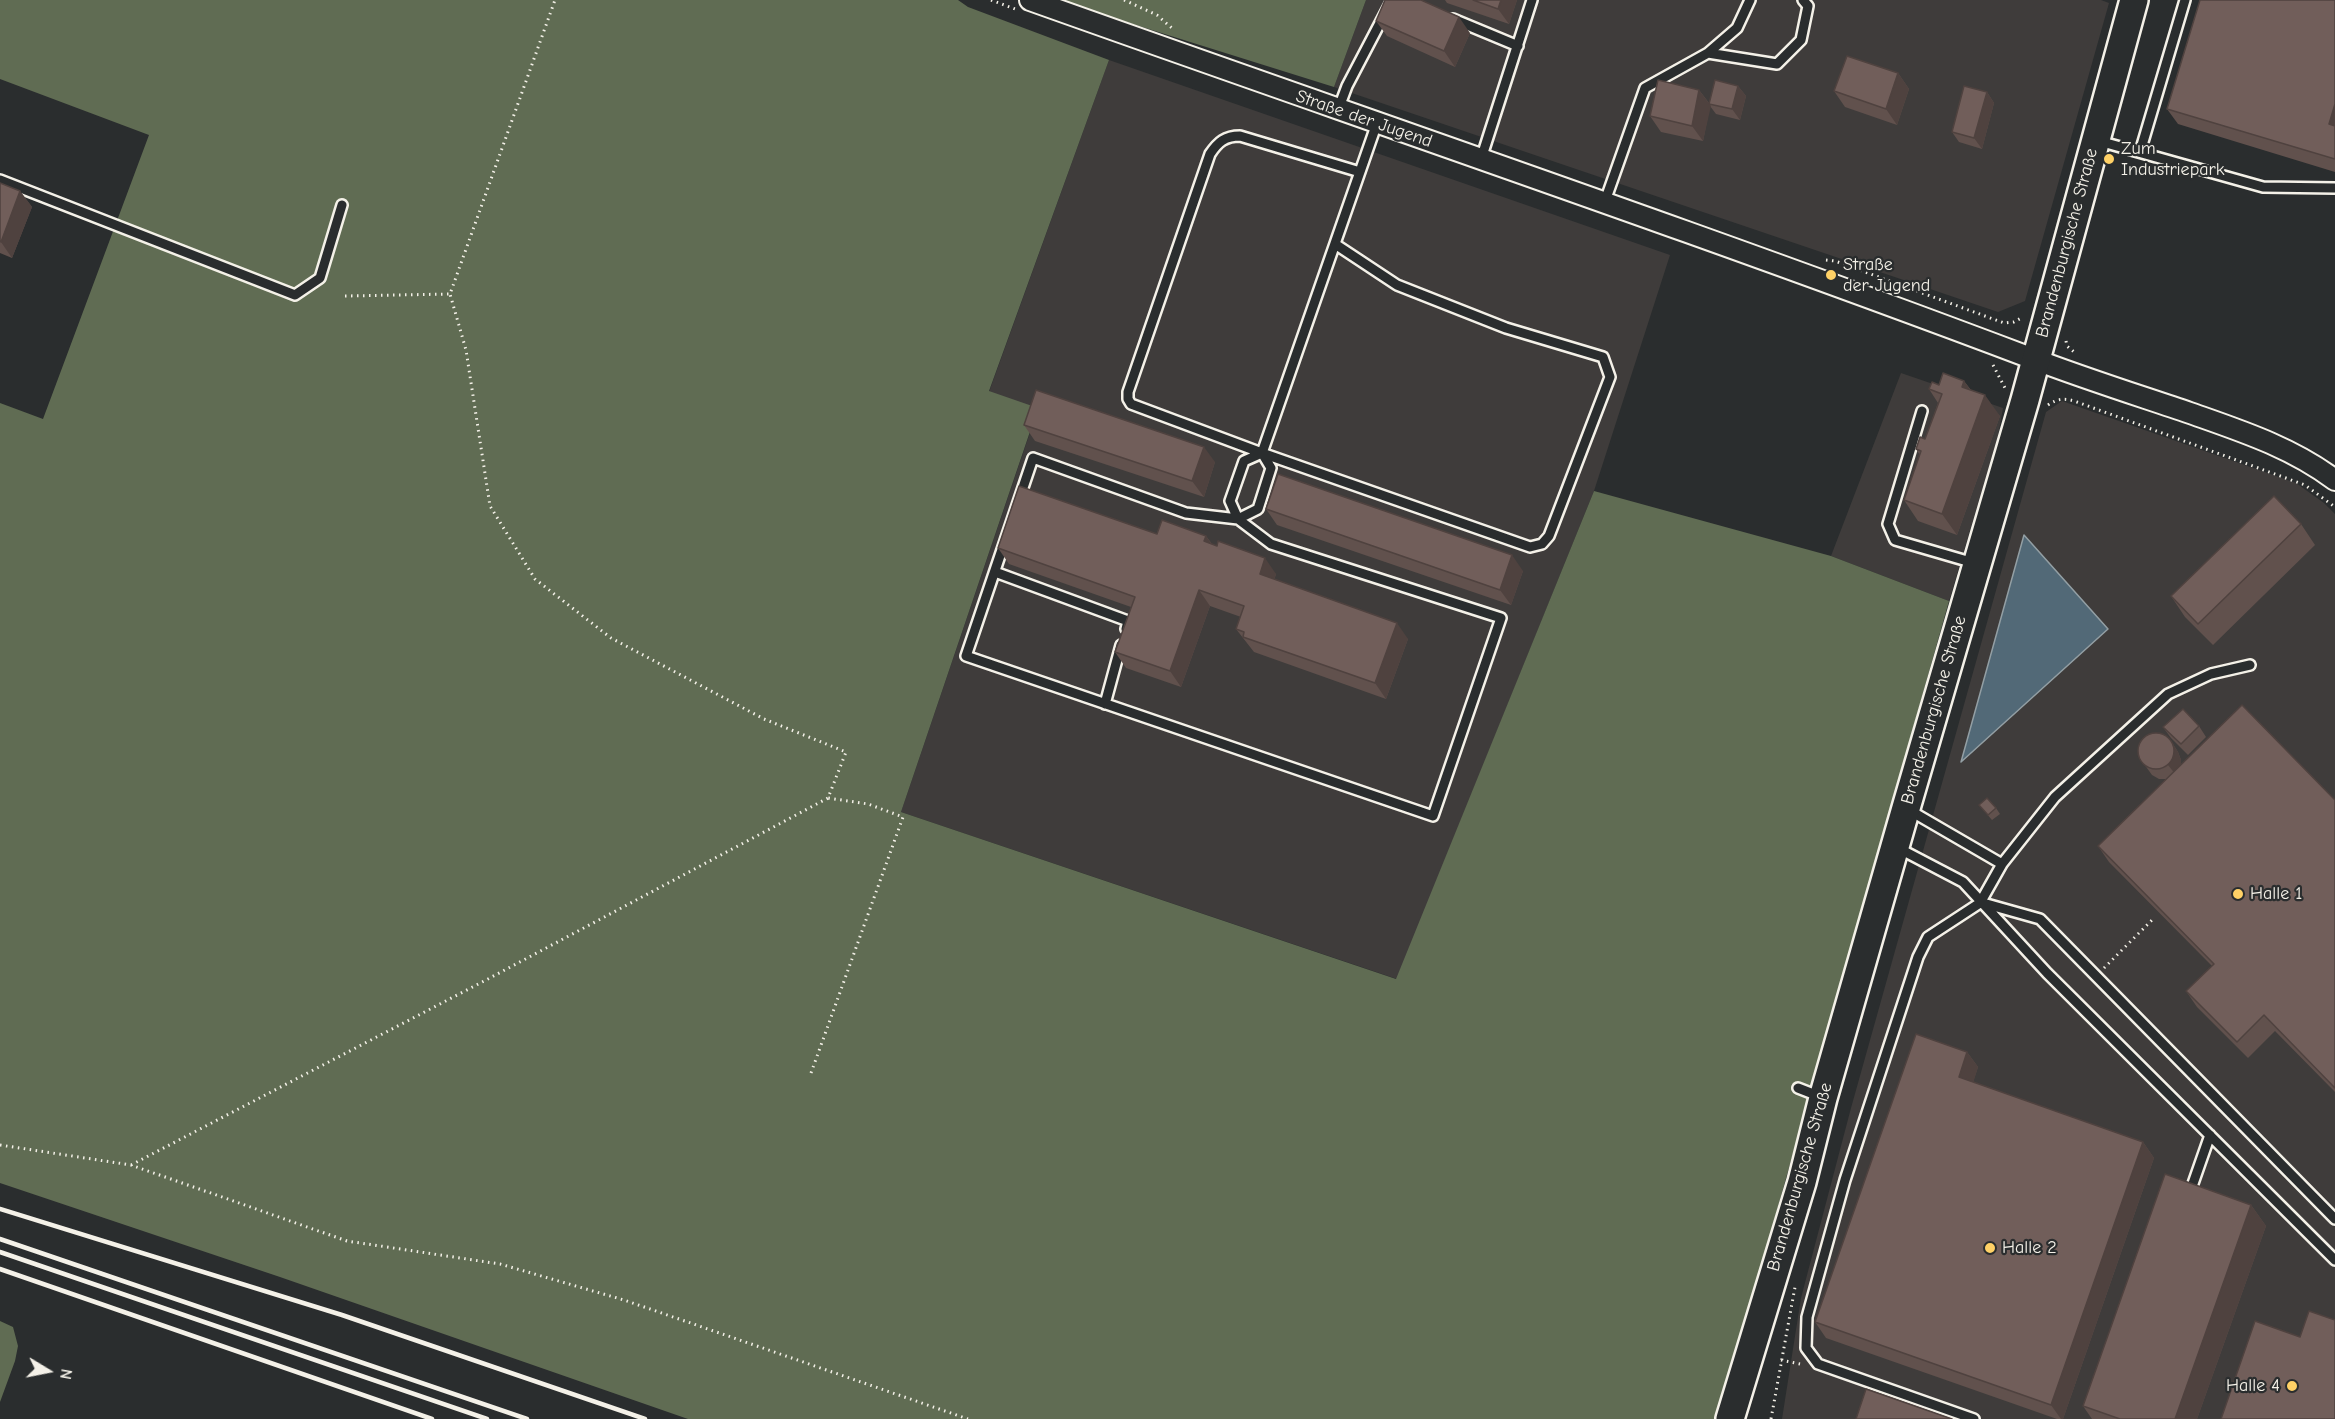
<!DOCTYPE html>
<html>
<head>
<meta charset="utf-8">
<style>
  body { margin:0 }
  #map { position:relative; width:2335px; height:1419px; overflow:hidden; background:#2a2d2e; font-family:"Comic Neue",sans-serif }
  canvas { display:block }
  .north { position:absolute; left:18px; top:1341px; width:60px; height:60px; -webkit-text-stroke:4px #2a2d2e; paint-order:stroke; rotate:100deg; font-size:16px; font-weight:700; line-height:24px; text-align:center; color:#f4f1e8 }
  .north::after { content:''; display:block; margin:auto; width:21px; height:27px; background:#f4f1e8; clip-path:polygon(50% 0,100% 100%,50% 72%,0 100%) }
</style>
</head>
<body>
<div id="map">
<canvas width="2335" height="1419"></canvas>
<div class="north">N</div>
</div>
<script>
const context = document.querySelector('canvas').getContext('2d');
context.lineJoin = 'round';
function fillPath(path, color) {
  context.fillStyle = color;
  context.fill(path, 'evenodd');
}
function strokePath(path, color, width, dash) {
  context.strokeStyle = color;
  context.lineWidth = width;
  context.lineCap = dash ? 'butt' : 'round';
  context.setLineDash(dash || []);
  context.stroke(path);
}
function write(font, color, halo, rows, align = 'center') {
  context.font = font + ' "Comic Neue",sans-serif';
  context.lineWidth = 4.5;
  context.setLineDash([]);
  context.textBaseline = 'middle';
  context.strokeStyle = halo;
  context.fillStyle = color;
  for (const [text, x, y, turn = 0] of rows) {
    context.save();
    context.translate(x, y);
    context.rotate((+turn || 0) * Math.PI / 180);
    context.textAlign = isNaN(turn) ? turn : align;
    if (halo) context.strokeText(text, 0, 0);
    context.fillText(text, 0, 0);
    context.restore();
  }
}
fillPath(new Path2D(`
  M1366 0H2101L2109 3 2025 301 1998 312 1334 87Z
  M1109 60 1670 255 1594 491 1397 979 901 812 1038 409 989 392Z
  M1901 373 2003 408 1998 436 1949 601 1831 556Z
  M2062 401 2296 483 2324 503 2335 514V1419H1782L1801 1298 1851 1108 2046 412Z`), '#3f3c3b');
fillPath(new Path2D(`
  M0 0H958L968 7 1109 60 989 391 1038 408 901 812 1396 979 1594 491 1831 556 1949 601 1718 1419H688L280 1277 0 1183V403L43 419 149 135 0 79Z
  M1056 0H1366L1334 87Z
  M0 1321 13 1327 18 1346 15 1361 0 1402Z`), '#606c53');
const water = new Path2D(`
  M2024 535 2108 629 1961 762Z`);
fillPath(water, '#526977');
strokePath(water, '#939fa4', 1.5);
const lane = new Path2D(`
  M1453 19 1518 46
  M1708 53 1777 64 1801 40 1808 6 1803 0
  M1338 110 1347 86 1392 0
  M2099 141 2263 187 2335 188
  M2140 152 2185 0
  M1481 159 1532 0
  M0 180 295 295 320 278 342 205
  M1604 204 1645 88 1708 53 1737 28 1750 0
  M1335 244 1397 285 1506 328 1603 357 1610 377 1549 536 1542 544 1530 547 1262 453 1131 404 1128 399V392L1210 154C1218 142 1225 136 1240 136L1360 172
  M1922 411 1888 524 1895 540 1974 563
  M1262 453 1271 468 1258 509 1238 519 1230 501 1244 461 1262 453 1377 123
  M1033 458 1186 513 1238 519 1271 544 1501 618 1433 816 966 656Z
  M995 572 1128 621 1126 629
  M1105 704 1121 645
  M1909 810 2002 864
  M1898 848 1963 882 2047 973 2335 1260
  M1983 903 2040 919 2335 1219
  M1798 1088 1821 1097
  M2189 1195 2210 1135
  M1974 1419 1818 1364 1806 1348 1807 1317 1845 1180 1918 957 1928 937 1980 903 2002 864 2055 797 2168 694 2211 674 2250 665`);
const street = new Path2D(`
  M1030 0C1364 119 1700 233 2031 358 2083 378 2137 395 2190 413 2241 431 2291 447 2335 480`);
const secondary = new Path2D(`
  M1730 1419 1802 1182 1823 1098 1906 808 2025 400 2134 0`);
strokePath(lane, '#f4f1e8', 14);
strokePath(street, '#f4f1e8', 24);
strokePath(secondary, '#f4f1e8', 32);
strokePath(new Path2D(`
  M991 0 1015 9
  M1124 0 1157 15 1174 30
  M1826 260 1835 261 2004 323 2014 322 2023 317
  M345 296 450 294 555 0
  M2066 341 2067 346 2074 352
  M1993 365 2005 388
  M2048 405C2058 398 2066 398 2077 402L2305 485 2335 507
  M2104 968 2154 918
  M811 1073 903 817 868 804 828 798
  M0 1145 131 1165 347 1241 500 1264 624 1300 968 1419
  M131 1165 486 980 828 798 846 752 764 719 611 638 535 579 490 506 466 350 450 294
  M1781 1360 1800 1364
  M1771 1419 1795 1287`), '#f4f1e8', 3, [1.5, 4.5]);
strokePath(lane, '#2a2d2e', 9);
strokePath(street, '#2a2d2e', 20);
strokePath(secondary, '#2a2d2e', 27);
strokePath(new Path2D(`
  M0 1209 342 1315 645 1419
  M0 1239 527 1419
  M0 1252 487 1419
  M0 1269 432 1419`), '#f4f1e8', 4.5);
fillPath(new Path2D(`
  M1445 0H1517L1509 24 1447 3Z
  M2335 0V172L2178 124 2167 109Z
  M1376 21 1470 33 1455 67 1387 36Z
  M1898 73 1909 89 1897 125 1845 107 1834 91Z
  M1738 86 1746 96 1740 120 1716 114 1710 106 1703 141 1661 132 1650 116 1699 90 1709 103Z
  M1987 92 1994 103 1982 149 1959 142 1952 132Z
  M0 183 20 191 32 207 12 258 0 253Z
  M1964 381 1971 390 2000 416 1957 535 1918 521 1904 500 1920 455 1916 449 1925 439 1938 403 1929 389 1939 385Z
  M1024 425 1215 462 1204 497 1035 441Z
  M1266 509 1523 571 1511 605 1277 525Z
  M2301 524 2315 545 2213 645 2185 617 2171 596Z
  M1157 534 1206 536 1212 544 1276 574 1274 580 1408 639 1386 699 1254 652 1236 629 1241 617 1210 606 1181 687 1126 668 1115 652 1131 607 1009 564 998 548Z
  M2199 726 2206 737 2188 755 2171 738 2163 727Z
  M2171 741 2178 752 2181 760V765L2335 800V1092L2275 1031 2248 1058 2197 1007 2186 991 2212 966 2109 862 2098 846 2166 779H2159L2152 775 2139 757Z
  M1979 805 1996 808 2000 814 1992 820Z
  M1967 1052 1978 1067 1973 1082 2143 1142 2154 1158 2063 1419H2057L1826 1338 1815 1322Z
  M2251 1205 2266 1226 2197 1419H2092L2083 1406Z`), '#61514d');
fillPath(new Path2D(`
  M1501 0H1517L1509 24 1498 9Z
  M1459 17 1470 33 1455 67 1444 51Z
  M1898 73 1909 89 1897 125 1886 109Z
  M1738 86 1746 96 1740 120 1732 109Z
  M1699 90 1711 106 1703 141 1692 126Z
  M1987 92 1994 103 1982 149 1974 138Z
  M2335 104V133L2329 124Z
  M20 191 32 207 12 258 1 242Z
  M1964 381 1979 402 1962 387Z
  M1985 395 2000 416 1957 535 1942 514Z
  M1204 447 1215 462 1204 497 1192 481Z
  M1206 536 1217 552 1204 541Z
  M1512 555 1523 571 1511 605 1500 590Z
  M1265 558 1276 574 1271 590 1260 574Z
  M1199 590 1210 606 1181 687 1170 671Z
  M1397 623 1408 639 1386 699 1375 683Z
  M2171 741 2178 752 2181 760V768L2176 775 2168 765Z
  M1967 1052 1978 1067 1970 1093 1959 1077Z
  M2143 1142 2154 1158 2063 1419H2061L2051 1405Z
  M2251 1205 2266 1226 2197 1419H2175Z`), '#4f423f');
const building = new Path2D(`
  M1385 0H1421L1459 17 1444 51 1376 21Z
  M1473 0H1501L1498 9Z
  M2200 0H2335V104L2329 124 2335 126V159L2167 109Z
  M1847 56 1898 73 1886 109 1834 91Z
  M1658 80 1699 90 1692 126 1650 116Z
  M1715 80 1738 86 1732 109 1709 104Z
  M1964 86 1987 92 1974 138 1952 132Z
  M0 183 20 191 1 242 0 241Z
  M1943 373 1964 381 1962 387 1985 395 1942 514 1904 500 1921 451 1916 449 1920 437 1925 439 1942 394 1929 389 1932 382 1939 385Z
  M1036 390 1204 447 1192 481 1024 425Z
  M1278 474 1512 555 1500 590 1266 509Z
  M1019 486 1157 534 1162 520 1206 536 1204 541 1217 546 1218 541 1265 558 1260 574 1397 623 1375 683 1243 637 1244 632 1236 629 1244 606 1199 590 1170 671 1115 652 1135 597 998 548Z
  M2274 496 2301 524 2198 624 2171 596Z
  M2242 705 2335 800V1088L2264 1015 2237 1042 2186 991 2214 964 2098 846Z
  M2183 709 2199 726 2181 744 2163 727Z
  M2138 751a18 18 0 1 1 36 0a18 18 0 1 1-36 0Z
  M1987 798 1996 808 1988 815 1979 805Z
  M1916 1034 1967 1052 1959 1077 2143 1142 2051 1405 1815 1322Z
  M2165 1174 2251 1205 2175 1419H2120L2083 1406Z
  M2309 1311 2335 1320V1419H2221L2255 1321 2300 1337Z
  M1866 1389 1952 1419H1856Z`);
fillPath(building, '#715e5a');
strokePath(building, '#4f423f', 1.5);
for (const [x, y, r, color] of [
  [2109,159,6,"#ffd166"],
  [1831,275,6,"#ffd166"],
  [2238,894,6,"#ffd166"],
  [1990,1248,6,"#ffd166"],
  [2292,1386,6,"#ffd166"]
]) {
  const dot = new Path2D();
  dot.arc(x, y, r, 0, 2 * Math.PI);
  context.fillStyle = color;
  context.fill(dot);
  strokePath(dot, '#2a2d2e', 2);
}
write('18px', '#f4f1e8', '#2a2d2e', [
  ["Straße der Jugend",1364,119,19],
  ["Brandenburgische Straße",2067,243,-75],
  ["Brandenburgische Straße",1934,710,-74],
  ["Brandenburgische Straße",1800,1177,-74]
]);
write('18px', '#f4f1e8', '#2a2d2e', [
  ["Zum",2121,149],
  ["Industriepark",2121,170],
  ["Straße",1843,265],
  ["der Jugend",1843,286],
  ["Halle 1",2250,894],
  ["Halle 2",2002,1248],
  ["Halle 4",2280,1386,"right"]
], 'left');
</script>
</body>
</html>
